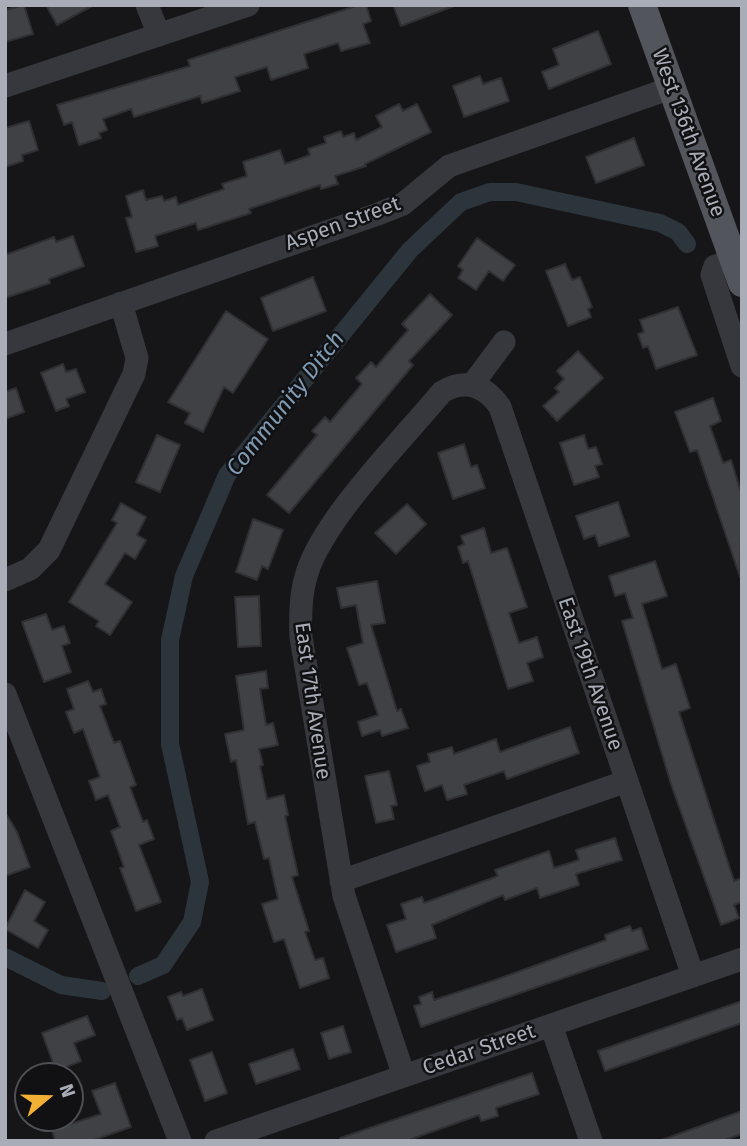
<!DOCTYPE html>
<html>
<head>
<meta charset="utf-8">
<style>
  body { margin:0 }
  #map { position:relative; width:747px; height:1146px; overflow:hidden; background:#161618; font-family:"Fira Sans",sans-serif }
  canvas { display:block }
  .frame { position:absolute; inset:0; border:7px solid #a8adb8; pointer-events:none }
  .north { position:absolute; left:14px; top:1062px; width:70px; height:70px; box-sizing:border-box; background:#111113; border:2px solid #4d4f55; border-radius:50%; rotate:71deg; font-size:19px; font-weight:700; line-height:28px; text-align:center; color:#a8adb8 }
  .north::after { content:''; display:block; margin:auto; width:24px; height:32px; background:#f2b134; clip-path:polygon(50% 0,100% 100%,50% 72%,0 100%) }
</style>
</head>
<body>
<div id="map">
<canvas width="747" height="1146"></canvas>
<div class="frame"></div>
<div class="north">N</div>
</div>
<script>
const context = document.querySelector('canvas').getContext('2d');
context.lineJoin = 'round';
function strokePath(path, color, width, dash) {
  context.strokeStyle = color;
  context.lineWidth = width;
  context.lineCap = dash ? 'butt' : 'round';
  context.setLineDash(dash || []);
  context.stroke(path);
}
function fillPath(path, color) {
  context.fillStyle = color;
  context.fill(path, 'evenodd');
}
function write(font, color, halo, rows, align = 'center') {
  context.font = font + ' "Fira Sans",sans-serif';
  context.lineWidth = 5;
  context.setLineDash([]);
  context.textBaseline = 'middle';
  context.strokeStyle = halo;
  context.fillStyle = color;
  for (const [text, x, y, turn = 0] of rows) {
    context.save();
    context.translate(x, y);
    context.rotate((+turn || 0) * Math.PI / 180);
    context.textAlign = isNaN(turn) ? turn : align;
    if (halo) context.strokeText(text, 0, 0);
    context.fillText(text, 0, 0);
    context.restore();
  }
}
strokePath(new Path2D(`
  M5 957 61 985 102 991
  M138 976 163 965 192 922 200 882 170 744V640L184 576 227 475 410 250 461 202 490 192H516L660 223 678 232 687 244`), '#2c353c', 18);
const building = new Path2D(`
  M24 5 33 34 5 42V10Z
  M46 5H94L57 25Z
  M359 5H366L371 21 363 24 370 43 341 51 338 43 304 54 308 68 271 80 267 67 235 77 240 91 202 103 200 96 134 117 131 109 103 119 107 130 99 133 101 138 79 145 72 122 64 125 57 105 190 66 188 60Z
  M393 5H454V6L401 26Z
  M598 31 611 64 549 89 542 72 559 65 553 49Z
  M480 76 483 84 501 78 509 101 464 117 453 86Z
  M399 104 403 111 417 104 431 132 365 164 366 166 335 176 338 184 321 189 320 185 249 209 251 213 198 230 196 223 155 236 158 246 136 252 126 218 132 217 126 196 143 190 146 200 162 196 164 201 176 197 178 205 224 189 222 184 247 176 243 162 280 150 285 164 310 155 308 149 326 143 324 137 341 131 343 137 354 133 356 140 382 127 376 116Z
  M29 121 38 150 22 155 23 161 5 167V128Z
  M634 138 644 165 596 183 586 157Z
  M73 236 84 266 49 279 50 283 5 298V255L54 237 56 242Z
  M477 238 515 265 503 281 489 271 476 290 458 278 463 270 458 266Z
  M565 264 572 280 580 277 592 307 588 309 591 317 568 326 546 271Z
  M313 277 326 311 273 331 261 298Z
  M430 294 452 315 409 361 413 365 289 513 267 495 317 435 312 431 325 417 330 422 362 384 356 378 371 362 376 367 408 330 402 324Z
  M678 307 697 355 656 369 648 346 643 348 638 334 644 332 640 320Z
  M226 311 268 339 233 393 224 387 203 432 185 423 190 413 168 402Z
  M578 351 603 378 557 421 543 406 559 392 555 388 564 379 557 371Z
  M63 364 66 372 76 369 85 392 66 399 69 406 56 411 41 373Z
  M16 388 24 412 5 419V392Z
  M713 398 721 421 710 426 723 463 731 460 742 496 740 577 697 450 690 452 675 412Z
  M157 435 180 445 160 492 136 482Z
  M584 435 588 449 596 447 602 464 595 466 599 477 574 485 560 443Z
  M464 444 471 467 477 465 485 488 453 499 438 453Z
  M618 502 629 536 599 546 595 535 584 539 576 516Z
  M121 503 146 517 137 535 146 540 135 559 125 553 105 584 132 602 110 635 96 626 99 621 69 602 117 523 112 520Z
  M407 504 426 524 396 554 375 533Z
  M253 519 283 530 268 569 262 566 257 580 236 572Z
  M484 528 491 553 507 548 527 607 509 613 519 643 537 637 543 657 527 663 533 681 508 689 468 561 463 563 458 547 464 544 461 536Z
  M655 561 667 596 642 604 662 669 676 664 690 708 679 712 734 881 742 878V902L734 905 739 918 721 925 671 784 622 621 633 618 625 593 615 596 609 576Z
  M377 581 385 623 371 625 397 711 401 709 408 728 382 736 380 730 362 736 358 722 378 715 367 683 359 685 347 648 363 643 356 605 341 608 337 588Z
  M259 596 261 646 238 647 235 597Z
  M46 614 52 630 64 626 70 643 62 646 71 672 44 682 22 622Z
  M266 671 268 688 260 689 266 725 273 723 278 745 259 749 263 765 260 766 267 799 284 795 288 815 285 816 298 875 292 877 309 931 305 932 315 960 323 958 329 978 300 988 284 939 274 942 262 904 278 899 269 858 264 859 255 822 248 824 236 760 231 762 225 734 244 730 236 676Z
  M88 681 93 692 101 689 106 704 100 706 114 743 120 741 136 785 130 787 143 822 147 820 154 839 139 845 161 902 136 911 120 868 124 867 111 831 120 827 108 795 96 800 89 781 100 777 83 729 74 733 66 712 74 709 67 689Z
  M570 727 579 753 507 779 504 771 464 785 467 794 447 800 442 785 425 791 417 766 430 762 428 754 452 747 454 754 496 739 500 752Z
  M389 771 397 805 391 806 394 819 376 823 365 776Z
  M5 812 17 832 30 867 5 876Z
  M615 838 622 860 576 874 579 885 540 898 537 888 505 900 503 895 432 925 436 938 396 952 387 925 406 919 401 904 422 897 424 903 498 876 495 870 549 851 554 868 579 860 576 850Z
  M25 890 45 902 34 921 48 930 38 948 5 929Z
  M630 926 632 931 641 928 648 949 421 1027 414 1006 421 1004 419 997 432 992 434 1000 495 980 606 940 605 935Z
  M202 989 213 1020 187 1030 182 1018 177 1020 168 997 181 992 183 996Z
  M742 1001V1023L605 1071 598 1051Z
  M87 1016 95 1035 74 1043 81 1061 56 1071 42 1033Z
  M343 1026 351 1052 329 1059 321 1033Z
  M293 1049 300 1069 256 1084 249 1064Z
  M212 1052 227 1093 205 1101 190 1060Z
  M532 1073 539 1094 496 1108 498 1116 481 1121 479 1115 406 1141H341L340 1138Z
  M115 1083 131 1127 91 1141H55L52 1130 101 1114 92 1091Z
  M742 1111V1134L722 1141H659Z`);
fillPath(building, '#404145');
strokePath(building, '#303034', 2);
strokePath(new Path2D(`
  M147 5 159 35
  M5 86 248 5
  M734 261 715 266 712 275 742 366
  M5 344 378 214 403 204 449 166 671 88
  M472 385 504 342
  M5 580 30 569 49 550 134 374 137 358 121 303
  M5 694 180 1141
  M341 881 627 781
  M551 1025 591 1141
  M404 1076 344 896 301 637C300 616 300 594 307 573 324 518 403 439 442 392 465 378 485 385 500 407L693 976
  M216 1141 742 959`), '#37383d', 23);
strokePath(new Path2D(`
  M642 5 742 283`), '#53555c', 28);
write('21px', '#a8adb8', '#111113', [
  ["West 136th Avenue",688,133,70],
  ["Aspen Street",343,224,-20],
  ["East 19th Avenue",590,674,71],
  ["East 17th Avenue",312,701,82],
  ["Cedar Street",479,1050,-19]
]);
write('italic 23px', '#7f9bb3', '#111113', [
  ["Community Ditch",286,404,-52]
]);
</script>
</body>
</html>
